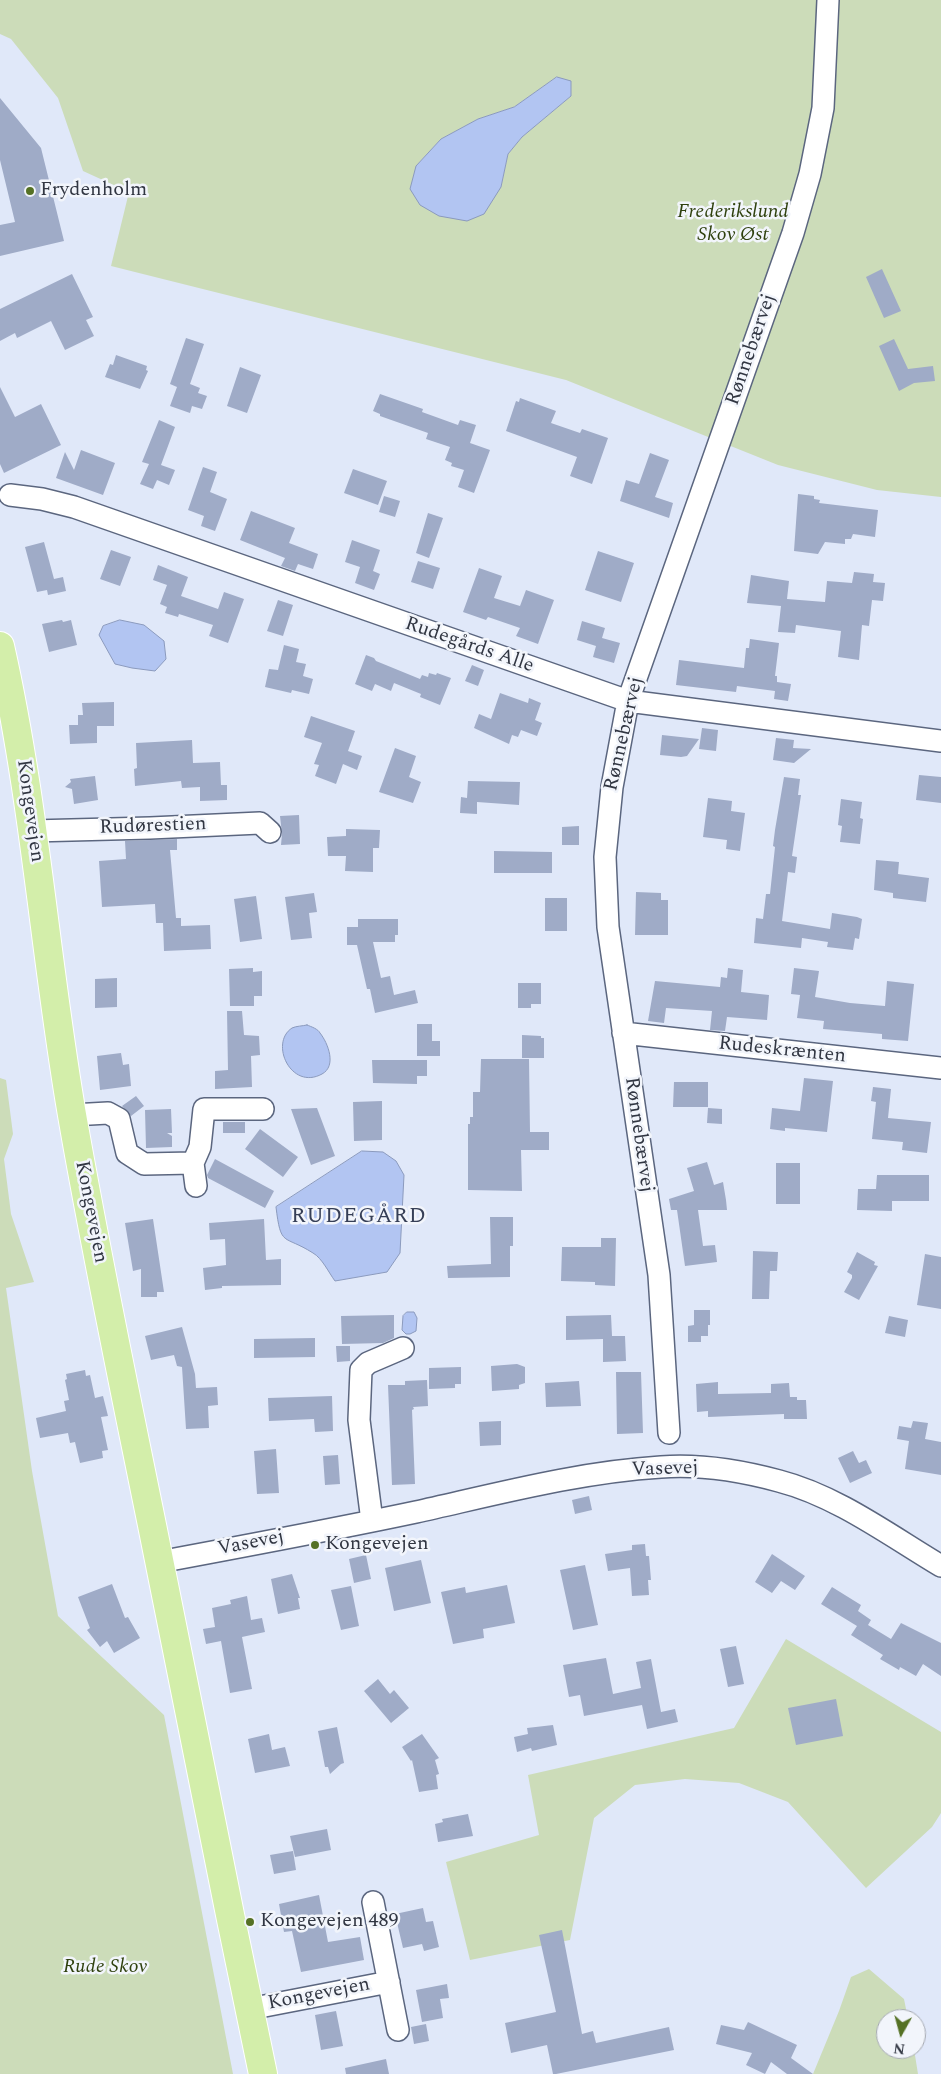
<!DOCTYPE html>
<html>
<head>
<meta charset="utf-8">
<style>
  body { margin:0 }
  #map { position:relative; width:941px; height:2074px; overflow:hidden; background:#e0e8f9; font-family:Spectral,serif }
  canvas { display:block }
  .north { position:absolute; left:876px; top:2009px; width:50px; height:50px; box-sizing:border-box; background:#f2f5fb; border:1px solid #a5a9b1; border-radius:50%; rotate:187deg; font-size:14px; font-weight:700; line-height:20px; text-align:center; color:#313642 }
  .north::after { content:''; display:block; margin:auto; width:18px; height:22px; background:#557125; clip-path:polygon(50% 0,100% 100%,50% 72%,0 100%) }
</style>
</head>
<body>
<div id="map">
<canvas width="941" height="2074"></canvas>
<div class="north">N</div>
</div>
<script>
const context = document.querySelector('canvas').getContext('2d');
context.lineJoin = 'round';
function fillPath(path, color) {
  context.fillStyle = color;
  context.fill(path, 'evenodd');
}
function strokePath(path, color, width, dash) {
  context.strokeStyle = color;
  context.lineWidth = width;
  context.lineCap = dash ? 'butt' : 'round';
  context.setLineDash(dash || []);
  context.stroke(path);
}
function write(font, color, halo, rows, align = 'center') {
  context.font = font + ' Spectral,serif';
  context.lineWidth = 5;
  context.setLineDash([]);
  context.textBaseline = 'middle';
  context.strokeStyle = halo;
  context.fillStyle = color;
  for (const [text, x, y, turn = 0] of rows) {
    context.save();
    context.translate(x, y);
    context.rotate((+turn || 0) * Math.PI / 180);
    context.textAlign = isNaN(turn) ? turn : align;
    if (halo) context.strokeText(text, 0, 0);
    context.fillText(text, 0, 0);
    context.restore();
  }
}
fillPath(new Path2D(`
  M0 0H941V497L877 490 778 465 566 380 111 266 129 192 83 171 58 98 11 39 0 34ZM557 77 571 96 522 137 508 154 501 187 416 166 441 139 478 119 514 107Z
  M0 1078 6 1080 13 1134 4 1159 11 1214 34 1282 6 1288 32 1471 58 1616 164 1715 233 2074H0Z
  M786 1639 941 1732V1813L932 1827 866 1888 788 1802 739 1783 685 1779 635 1785 594 1818 570 1940 470 1960 446 1862 539 1835 528 1775 734 1728Z
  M869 1969 904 1999 908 2019H886V2049H914L918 2074H813L839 2011 851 1977Z`), '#ccdcb9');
const water = new Path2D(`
  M557 77 571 81V96L522 137 508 154 501 187 484 214 467 221 439 216 420 205 410 189 416 166 441 139 478 119 514 107Z
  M120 620 144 625 164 641 166 659 155 671 132 668 115 664 99 635 103 626Z
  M307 1025C312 1027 318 1029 320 1033 328 1043 337 1066 322 1074 291 1091 269 1043 292 1028 296 1026 303 1026 307 1025Z
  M362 1151 383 1152 396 1161 404 1175 400 1253 387 1272 335 1281C329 1273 322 1258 313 1253 283 1234 281 1248 276 1207Z
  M407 1312H414L417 1318 416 1331 410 1334H406L402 1330 403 1316Z`);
fillPath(water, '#b2c5f2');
strokePath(water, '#8b9abd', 1);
fillPath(new Path2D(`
  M0 98 41 148 64 241 0 256V225L15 222 0 160Z
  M882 269 901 311 884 318 866 277Z
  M72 274 93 317 86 320 94 336 65 350 51 321 17 338 15 333 0 341V309Z
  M186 338 204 344 190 384 200 388 198 393 207 396 202 409 192 406 190 413 170 406 177 387 170 384Z
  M894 339 908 369 933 366 935 381 914 383 899 391 879 346Z
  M116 355 147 366 146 370 148 371 140 389 105 377 110 364 113 365Z
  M240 367 261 375 247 413 227 406Z
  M0 387 15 417 41 404 61 445 4 473 0 464Z
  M380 394 423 409 422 412 458 425 460 420 476 425 470 443 490 450 474 493 458 487 464 470 451 466 452 463 445 460 450 447 426 439 428 433 380 416V414L373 411Z
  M520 398 556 411 551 423 580 433 582 429 608 438 592 484 570 476 577 457 506 431 516 401 519 402Z
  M159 420 175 427 161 465 175 470 169 485 157 480 153 489 140 484 149 464 142 462Z
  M81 450 115 463 103 495 56 478 65 452 74 470Z
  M650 453 669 460 655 497 673 503 669 518 620 501 626 480 639 484Z
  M203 467 217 472 210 492 227 499 215 531 201 526 204 516 188 510Z
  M353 469 387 481 378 505 344 493Z
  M798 494 814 496V499L820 500 819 503 878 510 875 537 853 534 851 539H845V544L825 542 818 554 794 551Z
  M384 496 400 501 395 517 379 512Z
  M251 511 295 528 289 543 318 554 313 569 298 564 295 571 281 566 285 558 240 540Z
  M428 513 443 518 429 558 416 553Z
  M352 540 380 550 373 571 380 574 374 590 355 583 360 567 345 562Z
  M44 542 54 579 63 577 66 591 48 595 47 590 37 592 25 547Z
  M111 550 131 557 120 586 100 579Z
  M598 551 634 563 621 602 585 590Z
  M418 561 440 568 433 589 411 582Z
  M158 565 188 577 181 596 218 609 224 592 244 599 228 643 209 636 213 625 179 614 178 617 165 613 167 607 160 604 167 585 153 580Z
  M479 568 502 576 494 598 520 606 526 590 554 600 538 644 516 636 520 628 488 617 486 620 463 612Z
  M854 572 874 574 873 582 885 583 883 601 872 600 869 626 862 625 859 660 838 657 841 631 796 625 795 633 778 632 781 606 747 603 751 575 789 581 787 599 825 602 827 581 852 583Z
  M278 600 293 605 283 636 267 631Z
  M62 620 63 622 71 620 77 645 49 652 42 624Z
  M582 621 605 628 602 638 620 643 614 663 593 657 596 646 577 640Z
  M750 639 779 643 775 676H777V682L791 684 788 701 774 699 775 691 737 686 736 692 676 685 679 660 744 668 746 648H749Z
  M284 645 299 649 296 662 306 664 303 676 313 679 309 694 292 690 291 693 265 687 269 669 278 670Z
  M366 655 374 658 376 661 420 679 422 675 428 677 429 673 436 675 437 673 451 678 440 705 420 697 421 694 394 683 391 691 375 684 372 691 355 684Z
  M472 665 484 670 478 686 465 681Z
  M500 693 528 703 529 698 541 703 535 720 542 723 537 736 521 730 518 737 512 735 509 744 474 728 479 714 491 719Z
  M114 702V726H97V743L70 744 69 725H78V715H83L82 703Z
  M311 716 355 731 348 751 362 756 357 770 343 764 336 784 315 776 319 765 314 764 322 743 304 737Z
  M702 728 718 730 716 751 699 749Z
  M662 735 699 739 687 756 681 757 660 755Z
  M776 738 794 740 793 748 811 749 794 763 773 760Z
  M192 740 193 763 220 762 221 785H227V800L200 801V787L182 788 181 781 135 786 134 769 137 768 136 743Z
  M395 748 416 756 409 777 421 782 413 803 379 792Z
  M919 775 941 777V803L916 800Z
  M95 776 98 800 74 804 72 789 65 787 71 782 70 779Z
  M784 777 800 779 798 795H801L792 856 797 857 795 873 788 872 782 921 830 929 832 913 857 917 862 919 859 939 855 938 853 950 827 947 828 942 802 938 801 948 754 943 756 918 763 919 766 894H770L775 847 773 846 775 830Z
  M468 781 520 782 519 805 477 802V814L460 813 461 797 467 798Z
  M708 798 732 801 731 811 745 813 740 851 726 849 727 840 703 837Z
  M841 799 862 802 860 818 863 819 860 844 840 842 842 826 838 825Z
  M299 815 300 844 281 845 282 834 280 816Z
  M579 826V845H562V827Z
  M346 829 380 830 379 848H373V872L345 871 346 856H328L327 837 346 836Z
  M177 839V850H170L176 918H181V926L210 925 211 949 164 951 163 923H156L155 904 102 907 99 861 126 859 125 841Z
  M494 851 552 852V873H494Z
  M876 860 899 862 898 874 929 878 926 902 893 898V893L874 890Z
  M636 892 661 893V900H668V935H635Z
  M314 893 317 912 309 913 312 938 291 940 285 897Z
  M256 896 262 939 240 942 234 899Z
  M545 898H567V931H545Z
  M358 919H398V935H395V942H373L381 978 390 976 394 995 415 990 418 1003 375 1013 370 989H367L357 945H347V927H358Z
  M253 968V972L262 971V996H254V1006H230L229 969Z
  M728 968 743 970 741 992 769 995 767 1020 727 1017 725 1031 710 1030 712 1011 666 1008 664 1023 648 1021 655 981 720 987 721 977 727 978Z
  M794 968 819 971 815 997 850 1003 885 1006 887 981 914 984 908 1041 882 1039V1034L823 1029 824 1021 797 1018 800 995 791 994Z
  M117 978V1007L95 1008V979Z
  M518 983H541V1004H531V1008H518Z
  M227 1011H242L244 1035 259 1036 260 1055 251 1056 252 1087 215 1089V1071L228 1070Z
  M417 1024H432V1041H440V1056H417Z
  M522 1035 541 1036V1038H544V1058H522Z
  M121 1053 123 1065 129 1064 131 1086 100 1090 97 1056Z
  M481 1059H529L530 1132H549V1150H521L522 1191 468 1190V1124H470V1117H473V1092H480Z
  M372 1060H427V1076H417V1084L373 1083Z
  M804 1078 833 1081 827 1132 785 1128V1131L770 1129 772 1108 800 1111Z
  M674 1082H708V1107H673Z
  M873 1087 891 1089 888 1118 931 1122 927 1153 902 1150 903 1142 872 1139 876 1102 871 1101Z
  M136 1096 144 1106 131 1116 122 1106Z
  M382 1101V1140L354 1141 353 1102Z
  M317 1108 335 1156 311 1165 291 1109Z
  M708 1108 722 1109V1124L707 1123Z
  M171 1109 172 1133H167L172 1136V1147L146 1148 145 1110Z
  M223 1122H245V1133H223Z
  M260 1129 298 1157 283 1177 245 1149Z
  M215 1159 274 1191 265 1208 208 1178 207 1175Z
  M707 1162 714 1185 723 1182 726 1200 727 1210H698L703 1246 715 1245 717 1262 685 1266 677 1210H671L669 1199 694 1191 687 1168Z
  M776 1163H800V1204H776Z
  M877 1175H929V1201H892V1211L857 1210 858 1189H876Z
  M490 1217H513V1246H510V1277L448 1278 447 1266 491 1264Z
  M153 1219 164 1292H157V1297H141V1269L133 1271 125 1223Z
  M264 1219 266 1260 281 1259V1285L222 1286V1288L205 1290 203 1268 226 1265 225 1239 210 1240 209 1223Z
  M601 1238H616L615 1286 595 1285V1282L561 1281 562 1247H601Z
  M753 1251 778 1252 777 1271H770L769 1299H752Z
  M857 1252 875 1262 874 1265 878 1266 859 1300 844 1292 852 1278V1275L847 1272Z
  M925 1254 941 1257V1309L917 1305Z
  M694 1310H710V1325H708V1336H701V1342H688V1326L694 1325Z
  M394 1315V1338L383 1343 342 1344 341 1316Z
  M611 1315 612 1336H625L626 1361 603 1362V1339L566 1340V1316Z
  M889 1316 908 1320 905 1337 885 1333Z
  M182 1327 195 1374 196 1388 217 1387 218 1405 208 1406 209 1428 186 1429 182 1367 177 1366 174 1355 151 1360 145 1336Z
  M315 1338V1357L254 1358V1339Z
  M336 1346H350V1361L337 1362Z
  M517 1364 525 1367V1383L519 1385V1389L492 1391 491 1366Z
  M461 1367V1384H455V1388L429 1389V1368Z
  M85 1370 86 1376 90 1375 95 1398 103 1396 108 1416 101 1417 108 1450 102 1451 103 1458 80 1463 75 1442 70 1443 68 1433 40 1438 36 1418 66 1411 64 1401 69 1400 65 1380 67 1379 66 1374Z
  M616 1372H641L643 1433 617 1434Z
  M427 1380 428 1406 413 1407 414 1409 412 1410 415 1484 392 1485 388 1385H405V1381Z
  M579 1381 581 1406 546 1407 545 1383Z
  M718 1382V1394L771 1393V1384L789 1383 790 1397H797V1400H806L807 1419H784V1414L708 1417V1411L697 1412 696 1384Z
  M332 1396 333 1431 315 1432 314 1419 269 1421 268 1398Z
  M501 1421V1445L480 1446 479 1422Z
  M913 1421 928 1423 925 1439 941 1442V1475L905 1469 909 1441 897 1439 899 1426 911 1428Z
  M276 1449 279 1493 257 1494 254 1451Z
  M853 1451 859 1463 866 1460 872 1473 850 1483 838 1458Z
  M338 1455 340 1484 325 1485 323 1456Z
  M589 1496 592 1510 575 1514 572 1500Z
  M645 1544 646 1556H649L651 1580H648L649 1595 632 1596 630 1568 608 1571 605 1554 632 1550V1545Z
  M772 1554 805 1576 795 1590 781 1581 772 1593 755 1582Z
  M366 1555 371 1579 354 1583 349 1559Z
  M421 1560 431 1603 394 1611 385 1568Z
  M585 1565 598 1625 573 1630 560 1570Z
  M292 1574 300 1598H298L300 1609 278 1614 271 1579Z
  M112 1584 125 1618 128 1617 140 1638 114 1653 107 1641 100 1647 87 1630 90 1628 78 1597Z
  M507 1585 515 1623 483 1629 484 1638 453 1644 441 1592 465 1587 466 1593Z
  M351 1586 359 1626 341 1630 331 1590Z
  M832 1587 861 1605 858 1611 871 1620 868 1625 891 1639 901 1623 941 1643V1676L923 1664 916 1676 900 1667 899 1670 880 1659 883 1655 851 1635 857 1626 821 1604Z
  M247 1596 251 1620 262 1618 265 1632 242 1637 252 1689 230 1693 221 1641 206 1644 203 1629 215 1627 212 1608 231 1604 230 1600Z
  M736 1646 744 1684 728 1687 720 1649Z
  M606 1658 613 1694 641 1688 636 1662 651 1659 661 1712 675 1709 678 1722 647 1729 642 1705 584 1716 580 1695 569 1697 563 1665Z
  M378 1679 390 1694 394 1690 409 1708 391 1723 364 1691Z
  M836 1699 843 1736 796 1745 788 1708Z
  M553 1725 557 1745 532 1751 531 1748 517 1752 514 1737 528 1734 527 1728Z
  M337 1727 344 1763 341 1764 330 1774 328 1767H325L318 1731Z
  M269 1734 272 1750 285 1747 290 1766 255 1773 248 1739Z
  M422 1734 439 1758 435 1760 439 1774 436 1775 438 1789 419 1792 412 1760 411 1761 402 1747Z
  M468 1814 473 1836 438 1842 435 1824 443 1822 442 1819Z
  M327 1829 331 1850 295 1857 290 1836Z
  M293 1851 296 1870 274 1874 270 1855Z
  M319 1895 328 1942 360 1937 364 1960 301 1972 292 1931 284 1932 279 1904Z
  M423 1908 426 1922 433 1921 439 1947 424 1951 422 1944 403 1948 395 1914Z
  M562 1930 582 2034 593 2031 596 2043 669 2027 674 2050 556 2074H553L547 2045 511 2053 505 2023 556 2012 539 1935Z
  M447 1984 449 1998 440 1999 443 2018 422 2022 416 1990Z
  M336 2011 343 2046 321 2050 315 2015Z
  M748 2022 797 2045 791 2058 813 2074H787L771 2062 765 2074 746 2065 752 2053 716 2044 721 2025 744 2030Z
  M426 2024 429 2041 414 2044 411 2027Z
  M386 2059 389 2074H346L345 2068Z`), '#9fabc7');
const minor = new Path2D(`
  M10 495 42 499 74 507 628 701 941 741
  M32 831 150 828 260 823 270 832
  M623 1033 941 1068
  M72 1115 108 1113 119 1119 127 1153 144 1164 193 1163
  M196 1186 193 1163 200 1147 204 1109H263
  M669 1433 659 1275 608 927 605 857 612 787 628 701 793 233 810 174 823 108 828 0
  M372 1521 359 1420 361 1370 368 1363 403 1348
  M159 1562C245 1546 331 1530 416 1512 497 1494 579 1472 661 1467 700 1464 742 1471 779 1481 837 1496 889 1535 941 1566
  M373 1902 398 2030
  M249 2009 389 1982`);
const major = new Path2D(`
  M0 646C35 801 45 959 72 1115 96 1254 125 1392 153 1530 189 1712 225 1893 263 2074`);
strokePath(minor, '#5b667f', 24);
strokePath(major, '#fff', 30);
strokePath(minor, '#fff', 21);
strokePath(major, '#d3eeaa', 28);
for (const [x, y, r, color] of [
  [30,191,5,"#557125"],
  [315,1545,5,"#557125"],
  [250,1922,5,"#557125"]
]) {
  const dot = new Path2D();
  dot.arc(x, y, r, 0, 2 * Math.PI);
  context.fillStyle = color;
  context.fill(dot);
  strokePath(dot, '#f2f5fb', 2);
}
write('20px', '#313642', '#f2f5fb', [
  ["Frydenholm",40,191],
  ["Kongevejen",325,1545],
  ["Kongevejen 489",260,1922]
], 'left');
write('italic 20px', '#2f410e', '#f2f5fb', [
  ["Frederikslund",733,213],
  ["Skov Øst",733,236],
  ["Rude Skov",105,1968]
]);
write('20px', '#313642', '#f2f5fb', [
  ["Rønnebærvej",752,350,-71],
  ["Rudegårds Alle",469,646,19],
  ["Rønnebærvej",625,734,-77],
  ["Kongevejen",29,811,82],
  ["Rudørestien",153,827,-2],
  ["Rudeskrænten",782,1051,6],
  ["Rønnebærvej",638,1135,82],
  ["Kongevejen",90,1212,79],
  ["Vasevej",665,1470,-2],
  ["Vasevej",251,1544,-11],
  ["Kongevejen",319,1995,-11]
]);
context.letterSpacing = '1px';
write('22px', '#363f57', '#f2f5fb', [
  ["RUDEGÅRD",359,1218]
]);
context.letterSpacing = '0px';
</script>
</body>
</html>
